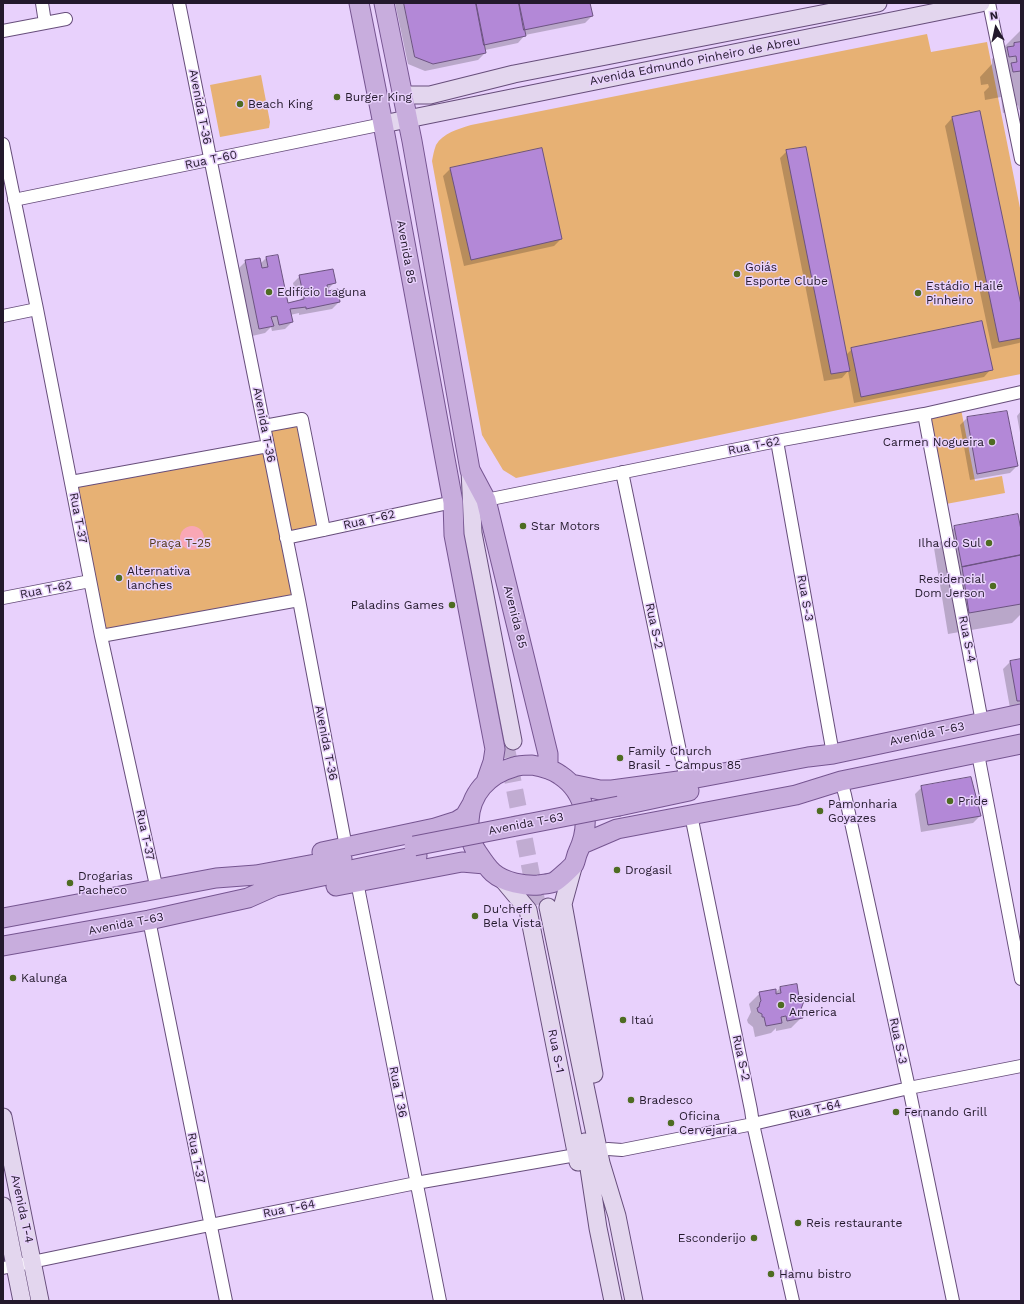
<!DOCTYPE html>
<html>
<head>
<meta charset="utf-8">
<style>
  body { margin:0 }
  #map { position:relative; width:1024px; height:1304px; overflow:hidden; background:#e8d1fc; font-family:"Work Sans",sans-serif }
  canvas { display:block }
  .frame { position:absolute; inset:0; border:4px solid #23192c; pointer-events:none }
  .north { position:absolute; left:976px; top:8px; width:40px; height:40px; -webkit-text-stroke:3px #e8d1fc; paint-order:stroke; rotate:351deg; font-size:11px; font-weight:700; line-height:16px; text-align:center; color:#23192c }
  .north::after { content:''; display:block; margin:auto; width:14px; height:18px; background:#23192c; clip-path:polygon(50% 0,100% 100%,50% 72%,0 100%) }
</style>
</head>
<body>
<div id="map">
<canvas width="1024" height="1304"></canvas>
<div class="frame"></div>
<div class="north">N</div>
</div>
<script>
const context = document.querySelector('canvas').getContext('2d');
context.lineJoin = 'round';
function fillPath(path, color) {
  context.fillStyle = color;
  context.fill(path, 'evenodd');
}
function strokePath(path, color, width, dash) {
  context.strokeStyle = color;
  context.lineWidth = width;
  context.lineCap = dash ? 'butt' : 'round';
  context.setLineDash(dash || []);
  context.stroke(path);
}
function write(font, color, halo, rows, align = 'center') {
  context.font = font + ' "Work Sans",sans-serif';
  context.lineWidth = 3;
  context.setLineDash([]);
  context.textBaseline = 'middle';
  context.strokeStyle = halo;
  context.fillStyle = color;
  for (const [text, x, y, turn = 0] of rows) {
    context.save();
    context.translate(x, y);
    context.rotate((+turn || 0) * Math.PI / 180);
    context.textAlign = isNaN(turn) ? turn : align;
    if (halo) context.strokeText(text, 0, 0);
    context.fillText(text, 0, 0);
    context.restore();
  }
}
fillPath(new Path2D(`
  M927 34 931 52 987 42 1021 213V374L838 410 516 478 503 470 482 435 432 161C433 156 434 150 436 145 443 133 458 129 471 125Z
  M261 75 270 122 269 128 220 137 210 85Z
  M961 409 975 481 1002 476 1005 493 946 504 931 416Z
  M299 424 319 526 290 532 270 429Z
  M265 451 297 598 102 634 72 483Z`), '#e7b174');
fillPath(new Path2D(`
  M180 538a12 12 0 1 1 24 0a12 12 0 1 1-24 0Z`), '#f9a7b5');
fillPath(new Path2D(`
  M395 3H589L592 16 585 23 525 35 518 43 485 50V53L478 60 425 71 408 64Z
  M1020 31H1021V109L1019 110 1018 105 1012 111 1003 113 1001 97 985 100 984 92 989 87 988 84 981 85 980 77 992 64V59Z
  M979 113 1021 310V342L1019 343 992 349 945 126 952 118Z
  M787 151 846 355 852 349 991 369 984 377 854 403 848 371 842 378 824 381 780 158Z
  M450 169 561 239 554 246 464 266 443 176Z
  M277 256 288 304 298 302 306 294 296 296 293 283 300 276 335 282 327 290 328 292 339 302 332 309 299 315V313L290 315 292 322 285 329 272 331 271 327 265 333 252 336 239 268 246 261 260 264 266 258Z
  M1021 411V438L1017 416Z
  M1006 413 1017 466 1010 473 970 480 960 425 967 418Z
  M955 527 1021 536V614L1012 623 948 634 934 548Z
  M1021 660V706L1010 708 1003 669 1010 662Z
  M922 787 980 816 973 823 921 832 915 794Z
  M796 986 802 1017 791 1028 776 1031V1028L771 1033 755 1037 753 1027 748 1023 747 1020 751 1012 749 1004 760 993H775L780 988Z`), '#0003');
const building = new Path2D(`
  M404 3H476L486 53 433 64 415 57Z
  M476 3H519L526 36 484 45Z
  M519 3H590L593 16 524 30Z
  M1021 42V71L1013 72 1011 63 1017 62 1016 56 1009 57 1007 47 1014 46V43Z
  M980 111 1021 305V338L999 342 952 117Z
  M806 147 850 371 831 374 786 150Z
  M542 148 562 239 471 260 450 168Z
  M278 255 288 303 304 299V295L314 293 313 288 302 289 299 275 333 269 336 283 327 285 328 291 338 289 340 302 306 309V307L290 309 293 322 279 325 277 316 271 317 274 326 259 329 245 260 260 258 262 268 268 267 266 257Z
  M982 321 993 370 861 397 851 348Z
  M1007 411 1018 466 977 474 967 417Z
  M1018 514 1021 530V555L962 567 954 526Z
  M1021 555V604L969 613 962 567Z
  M1021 659V701H1017L1010 661Z
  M971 777 981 816 928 825 921 786Z
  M797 984 799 997 804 1001 801 1009 803 1018 787 1021 786 1016 781 1017 782 1023 766 1026 764 1017H762V1014L758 1012 757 1008 759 1007 760 1002 761 1001 759 992 776 989V994L781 993 780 987Z`);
fillPath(building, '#b388d7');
strokePath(building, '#6c5381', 1);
strokePath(new Path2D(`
  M505 741 538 908`), '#c1acd2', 17, [17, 8]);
const minor = new Path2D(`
  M42 3 45 23
  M179 3 299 600 346 847
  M989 3 1021 159
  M3 31 66 19
  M3 144 37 309 101 636 157 890
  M14 200 383 124
  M3 316 37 309
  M924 414 982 722
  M264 426 302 419 324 530
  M777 441 833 754
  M622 472 686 780
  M71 482 268 446
  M486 500 777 441 924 414 1021 392
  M286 538 324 530 453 502
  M3 598 90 581
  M101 636 299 600
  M978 754 1021 979
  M841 781 845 795 909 1088 953 1301
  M691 815 751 1110 753 1124 793 1301
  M357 882 440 1301
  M149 920 226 1301
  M608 1149 622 1150 753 1124 909 1088 1021 1066
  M3 1268 210 1225 416 1183 576 1155`);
const secondary = new Path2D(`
  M402 92 409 95H430L514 74 878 3
  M383 124 981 3
  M470 470 473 533 513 741
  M574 864 563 904 594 1074
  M503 880 528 910 578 1162
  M548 907 601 1163 617 1216 634 1301
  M3 1117 40 1301
  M585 1142 598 1228 613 1301
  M3 1206 22 1301`);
const primary = new Path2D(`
  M359 3 383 124 453 502 454 535 495 749 493 762 486 782
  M384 3 412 141 470 470 486 500 548 754V769
  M532 765C542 767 552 769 560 775 587 793 591 825 578 852 576 856 576 860 574 864 572 867 558 880 554 882 550 884 543 884 539 885 530 886 524 885 515 883 494 878 489 870 477 852 470 843 469 831 469 821 470 794 488 774 514 767 519 765 526 765 532 765Z
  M571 784 600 790H612L686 780 808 757 833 754 1021 714
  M619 806 689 791
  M582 844 617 829 796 795 841 781 1021 744
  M322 852 435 828 457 821 465 816 472 804
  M336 886 462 862 485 864
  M3 918 216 878 256 875 342 859
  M3 946 149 920 248 898 275 886 417 856`);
strokePath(minor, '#674e7b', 14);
strokePath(secondary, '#674e7b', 19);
strokePath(primary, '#765591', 21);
strokePath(minor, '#fff', 12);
strokePath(secondary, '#e3d6ee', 17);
strokePath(primary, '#c8addd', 19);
const primaryBridge = new Path2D(`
  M414 846 619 806`);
strokePath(primaryBridge, '#765591', 21, []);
strokePath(primaryBridge, '#c8addd', 19);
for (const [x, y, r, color] of [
  [337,97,4,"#4e6c22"],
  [240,104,4,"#4e6c22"],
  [737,274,4,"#4e6c22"],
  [269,292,4,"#4e6c22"],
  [918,293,4,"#4e6c22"],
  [992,442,4,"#4e6c22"],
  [523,526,4,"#4e6c22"],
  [989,543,4,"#4e6c22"],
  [119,578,4,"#4e6c22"],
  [993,586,4,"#4e6c22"],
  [452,605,4,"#4e6c22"],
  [620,758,4,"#4e6c22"],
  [950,801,4,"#4e6c22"],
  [820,811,4,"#4e6c22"],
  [617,870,4,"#4e6c22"],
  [70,883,4,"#4e6c22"],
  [475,916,4,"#4e6c22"],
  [13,978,4,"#4e6c22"],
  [781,1005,4,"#4e6c22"],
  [623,1020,4,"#4e6c22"],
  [631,1100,4,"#4e6c22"],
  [896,1112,4,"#4e6c22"],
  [671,1123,4,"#4e6c22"],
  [798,1223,4,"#4e6c22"],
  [754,1238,4,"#4e6c22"],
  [771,1274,4,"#4e6c22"]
]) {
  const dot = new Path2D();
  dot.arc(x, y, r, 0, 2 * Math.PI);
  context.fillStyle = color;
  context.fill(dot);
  strokePath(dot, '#e8d1fc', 1.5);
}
write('12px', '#23192c', '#e8d1fc', [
  ["Avenida Edmundo Pinheiro de Abreu",695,61,-11],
  ["Avenida T-36",200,107,79],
  ["Rua T-60",211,160,-12],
  ["Avenida 85",406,252,80],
  ["Avenida T-36",264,425,79],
  ["Rua T-62",754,446,-11],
  ["Rua T-37",78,518,79],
  ["Rua T-62",369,520,-13],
  ["Rua T-62",46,590,-11],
  ["Rua S-3",805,598,80],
  ["Avenida 85",515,617,76],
  ["Rua S-2",654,626,78],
  ["Rua S-4",967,639,79],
  ["Avenida T-63",927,734,-12],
  ["Avenida T-36",326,743,79],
  ["Avenida T-63",526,824,-11],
  ["Rua T-37",145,835,78],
  ["Avenida T-63",126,924,-11],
  ["Rua S-3",898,1041,78],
  ["Rua S-1",556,1051,79],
  ["Rua S-2",741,1058,78],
  ["Rua T 36",398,1092,79],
  ["Rua T-64",815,1110,-13],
  ["Rua T-37",196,1158,79],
  ["Avenida T-4",22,1209,78],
  ["Rua T-64",289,1209,-11]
]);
write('12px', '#23192c', '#e8d1fc', [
  ["Burger King",345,97],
  ["Beach King",248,104],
  ["Goiás",745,267],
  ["Esporte Clube",745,281],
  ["Estádio Hailé",926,286],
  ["Pinheiro",926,300],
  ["Edifício Laguna",277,292],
  ["Carmen Nogueira",984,442,"right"],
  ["Star Motors",531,526],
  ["Ilha do Sul",981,543,"right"],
  ["Alternativa",127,571],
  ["lanches",127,585],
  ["Residencial",985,579,"right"],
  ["Dom Jerson",985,593,"right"],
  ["Paladins Games",444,605,"right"],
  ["Family Church",628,751],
  ["Brasil - Campus 85",628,765],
  ["Pride",958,801],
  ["Pamonharia",828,804],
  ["Goyazes",828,818],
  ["Drogasil",625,870],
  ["Drogarias",78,876],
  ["Pacheco",78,890],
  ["Du'cheff",483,909],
  ["Bela Vista",483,923],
  ["Kalunga",21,978],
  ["Residencial",789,998],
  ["America",789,1012],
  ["Itaú",631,1020],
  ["Bradesco",639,1100],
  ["Fernando Grill",904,1112],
  ["Oficina",679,1116],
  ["Cervejaria",679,1130],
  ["Reis restaurante",806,1223],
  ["Esconderijo",746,1238,"right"],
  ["Hamu bistro",779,1274]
], 'left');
write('12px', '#543918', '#e8d1fc', [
  ["Praça T-25",180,543]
]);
</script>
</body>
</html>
